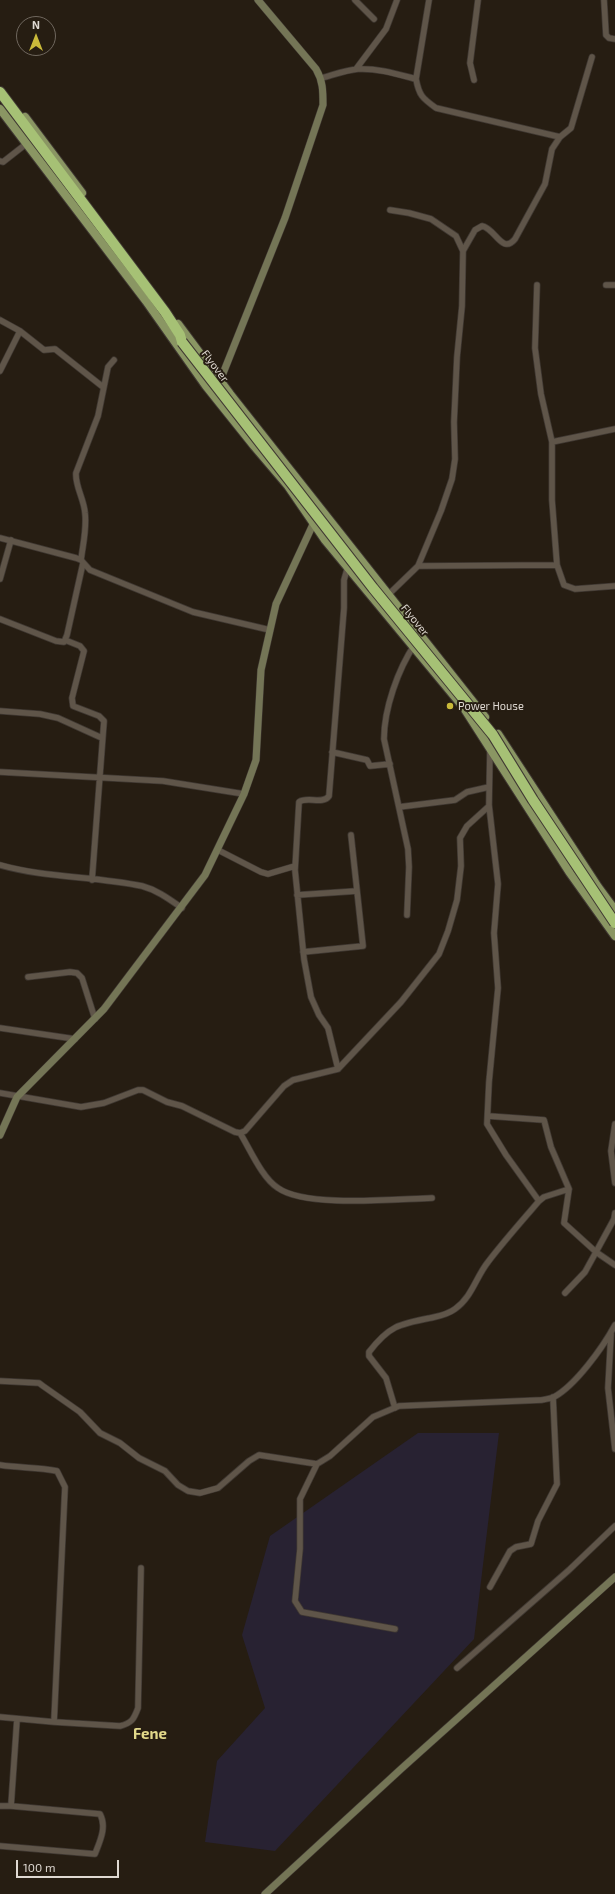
<!DOCTYPE html>
<html>
<head>
<meta charset="utf-8">
<style>
  body { margin:0 }
  #map { position:relative; width:615px; height:1894px; overflow:hidden; background:#261d12; font-family:"Exo 2",sans-serif }
  canvas { display:block }
  .north { position:absolute; left:16px; top:16px; width:40px; height:40px; box-sizing:border-box; background:#261d12; border:1px solid #70685f; border-radius:50%; rotate:0deg; font-size:11px; font-weight:700; line-height:16px; text-align:center; color:#dfd9d2 }
  .north::after { content:''; display:block; margin:auto; width:14px; height:18px; background:#caba3a; clip-path:polygon(50% 0,100% 100%,50% 72%,0 100%) }
  .scale { position:absolute; left:16px; top:1860px; width:103px; height:18px; box-sizing:border-box; border:2px solid #dfd9d2; border-top:0; padding-left:5px; font-size:12px; line-height:14px; white-space:nowrap; color:#dfd9d2; -webkit-text-stroke:3px #261d12; paint-order:stroke }
</style>
</head>
<body>
<div id="map">
<canvas width="615" height="1894"></canvas>
<div class="north">N</div>
<div class="scale">100 m</div>
</div>
<script>
const context = document.querySelector('canvas').getContext('2d');
context.lineJoin = 'round';
function fillPath(path, color) {
  context.fillStyle = color;
  context.fill(path, 'evenodd');
}
function strokePath(path, color, width, dash) {
  context.strokeStyle = color;
  context.lineWidth = width;
  context.lineCap = dash ? 'butt' : 'round';
  context.setLineDash(dash || []);
  context.stroke(path);
}
function write(font, color, halo, rows, align = 'center') {
  context.font = font + ' "Exo 2",sans-serif';
  context.lineWidth = 4;
  context.setLineDash([]);
  context.textBaseline = 'middle';
  context.strokeStyle = halo;
  context.fillStyle = color;
  for (const [text, x, y, turn = 0] of rows) {
    context.save();
    context.translate(x, y);
    context.rotate((+turn || 0) * Math.PI / 180);
    context.textAlign = isNaN(turn) ? turn : align;
    if (halo) context.strokeText(text, 0, 0);
    context.fillText(text, 0, 0);
    context.restore();
  }
}
fillPath(new Path2D(`
  M418 1433H499L474 1639 275 1851 205 1842 217 1761 265 1708 242 1635 270 1536Z`), '#282232');
const street = new Path2D(`
  M355 0 374 19
  M604 0 606 35 609 38 615 39
  M356 69 386 29 397 0
  M322 78C333 75 346 70 358 69 377 68 397 74 416 79L429 0
  M416 79C419 95 422 98 436 108L560 137
  M474 80 470 63 478 0
  M0 161 3 162 26 144
  M390 210 409 213 431 219 456 236 463 251 462 306 457 357 454 422 455 459 452 479 441 511 418 566
  M463 251 475 230 482 226C495 228 502 255 515 239L545 184 552 149 560 137 571 128 592 57
  M537 285 535 348 541 394 552 442
  M606 285H615
  M0 320 20 331 44 350 55 349 103 387
  M0 371 20 331
  M615 429 552 442V500L557 565 564 585 575 589 615 586
  M0 538 76 558 81 560 90 570 193 612 270 630
  M81 560C83 544 87 528 85 513 84 499 75 486 76 473L98 416 108 367 114 360
  M0 579 11 540
  M387 596 418 566 557 565
  M0 619 56 641 64 642 67 635 83 563
  M65 640 80 646 84 651 72 698 73 706 99 716 104 721 92 880
  M0 711 40 714 58 718 102 738
  M499 741 490 749 489 805 498 884 494 933 498 988 489 1082 487 1124 506 1155 539 1201 544 1197 569 1189 564 1223 596 1252 614 1219 615 1213
  M332 752 367 760 370 766 390 764
  M0 772 163 781 244 794
  M399 807 455 800 467 792 489 787
  M218 850 261 872 268 874 295 866
  M0 865C46 878 95 876 142 886 157 890 169 899 182 908
  M297 895 357 891
  M407 915 409 867 408 849 384 739C384 709 398 669 415 644
  M303 952 363 946 351 835
  M28 977 70 972 77 973 82 978 95 1019
  M0 1028 75 1039
  M338 1069 328 1028 319 1015 311 997 304 959 295 870 299 802C307 796 323 805 329 796L344 608V580L348 566
  M0 1093 81 1107 104 1103 138 1090H143L167 1102 182 1106 235 1132 240 1133 245 1131 284 1086 293 1080 338 1069 401 1002 439 954 448 931 457 900 461 866 460 838 467 826 489 806
  M488 1116 544 1120 551 1147 569 1189
  M615 1124 611 1151 615 1183
  M240 1133C250 1149 262 1178 278 1188 306 1208 395 1199 432 1198
  M565 1293 585 1272 596 1252 615 1265
  M611 1334 608 1388 615 1449
  M0 1381 39 1383 43 1386 80 1412 100 1433 120 1443 139 1458 165 1471 178 1485 188 1491 200 1493 218 1488 249 1461 259 1455 317 1464
  M395 1408 386 1378 369 1356V1352C389 1326 399 1324 430 1318 439 1316 447 1315 455 1309 472 1297 476 1277 488 1262 504 1241 522 1221 539 1201
  M0 1465C19 1468 38 1467 57 1471L65 1487 54 1722
  M490 1587 510 1551 516 1547 531 1544 538 1521 557 1484 553 1397
  M395 1629 302 1612 295 1601 300 1549V1499L317 1464 330 1456 373 1417 399 1406 542 1400C545 1399 550 1399 554 1397 576 1385 603 1347 615 1325
  M457 1668 569 1570 615 1526
  M0 1717 54 1722 120 1726C132 1723 134 1719 138 1708L141 1568
  M0 1806H11
  M0 1846 95 1854C100 1841 107 1827 100 1814L11 1806 17 1719`);
const secondary = new Path2D(`
  M218 386 285 218 323 105C323 91 323 81 316 69L258 0
  M0 1135 17 1097 104 1009 205 875 244 794 256 760 261 670 276 604 315 520
  M265 1894 401 1769 615 1577`);
const primary = new Path2D(`
  M0 109 146 301 206 386 254 446 288 486 325 540 464 708 570 873 615 936
  M25 117 82 193
  M178 324 230 394 485 717
  M498 734 598 887 615 910`);
const highway = new Path2D(`
  M0 92 165 312 180 335 182 342`);
strokePath(street, '#403933', 7);
strokePath(secondary, '#403933', 8);
strokePath(primary, '#403933', 10);
strokePath(highway, '#403933', 12);
strokePath(street, '#5f5549', 5.5);
strokePath(secondary, '#747556', 7);
strokePath(primary, '#8a9663', 8);
strokePath(highway, '#a6c175', 10);
const highwayBridge = new Path2D(`
  M182 342 373 588 493 735 533 800 615 923`);
strokePath(highwayBridge, '#403933', 12, []);
strokePath(highwayBridge, '#a6c175', 10);
for (const [x, y, r, color] of [
  [450,706,4,"#caba3a"]
]) {
  const dot = new Path2D();
  dot.arc(x, y, r, 0, 2 * Math.PI);
  context.fillStyle = color;
  context.fill(dot);
  strokePath(dot, '#261d12', 1.5);
}
write('11px', '#dfd9d2', '#261d12', [
  ["Flyover",215,366,53],
  ["Flyover",415,620,51]
]);
write('11px', '#dfd9d2', '#261d12', [
  ["Power House",458,706]
], 'left');
write('bold 15px', '#e2d98a', '#261d12', [
  ["Fene",150,1734]
]);
</script>
</body>
</html>
